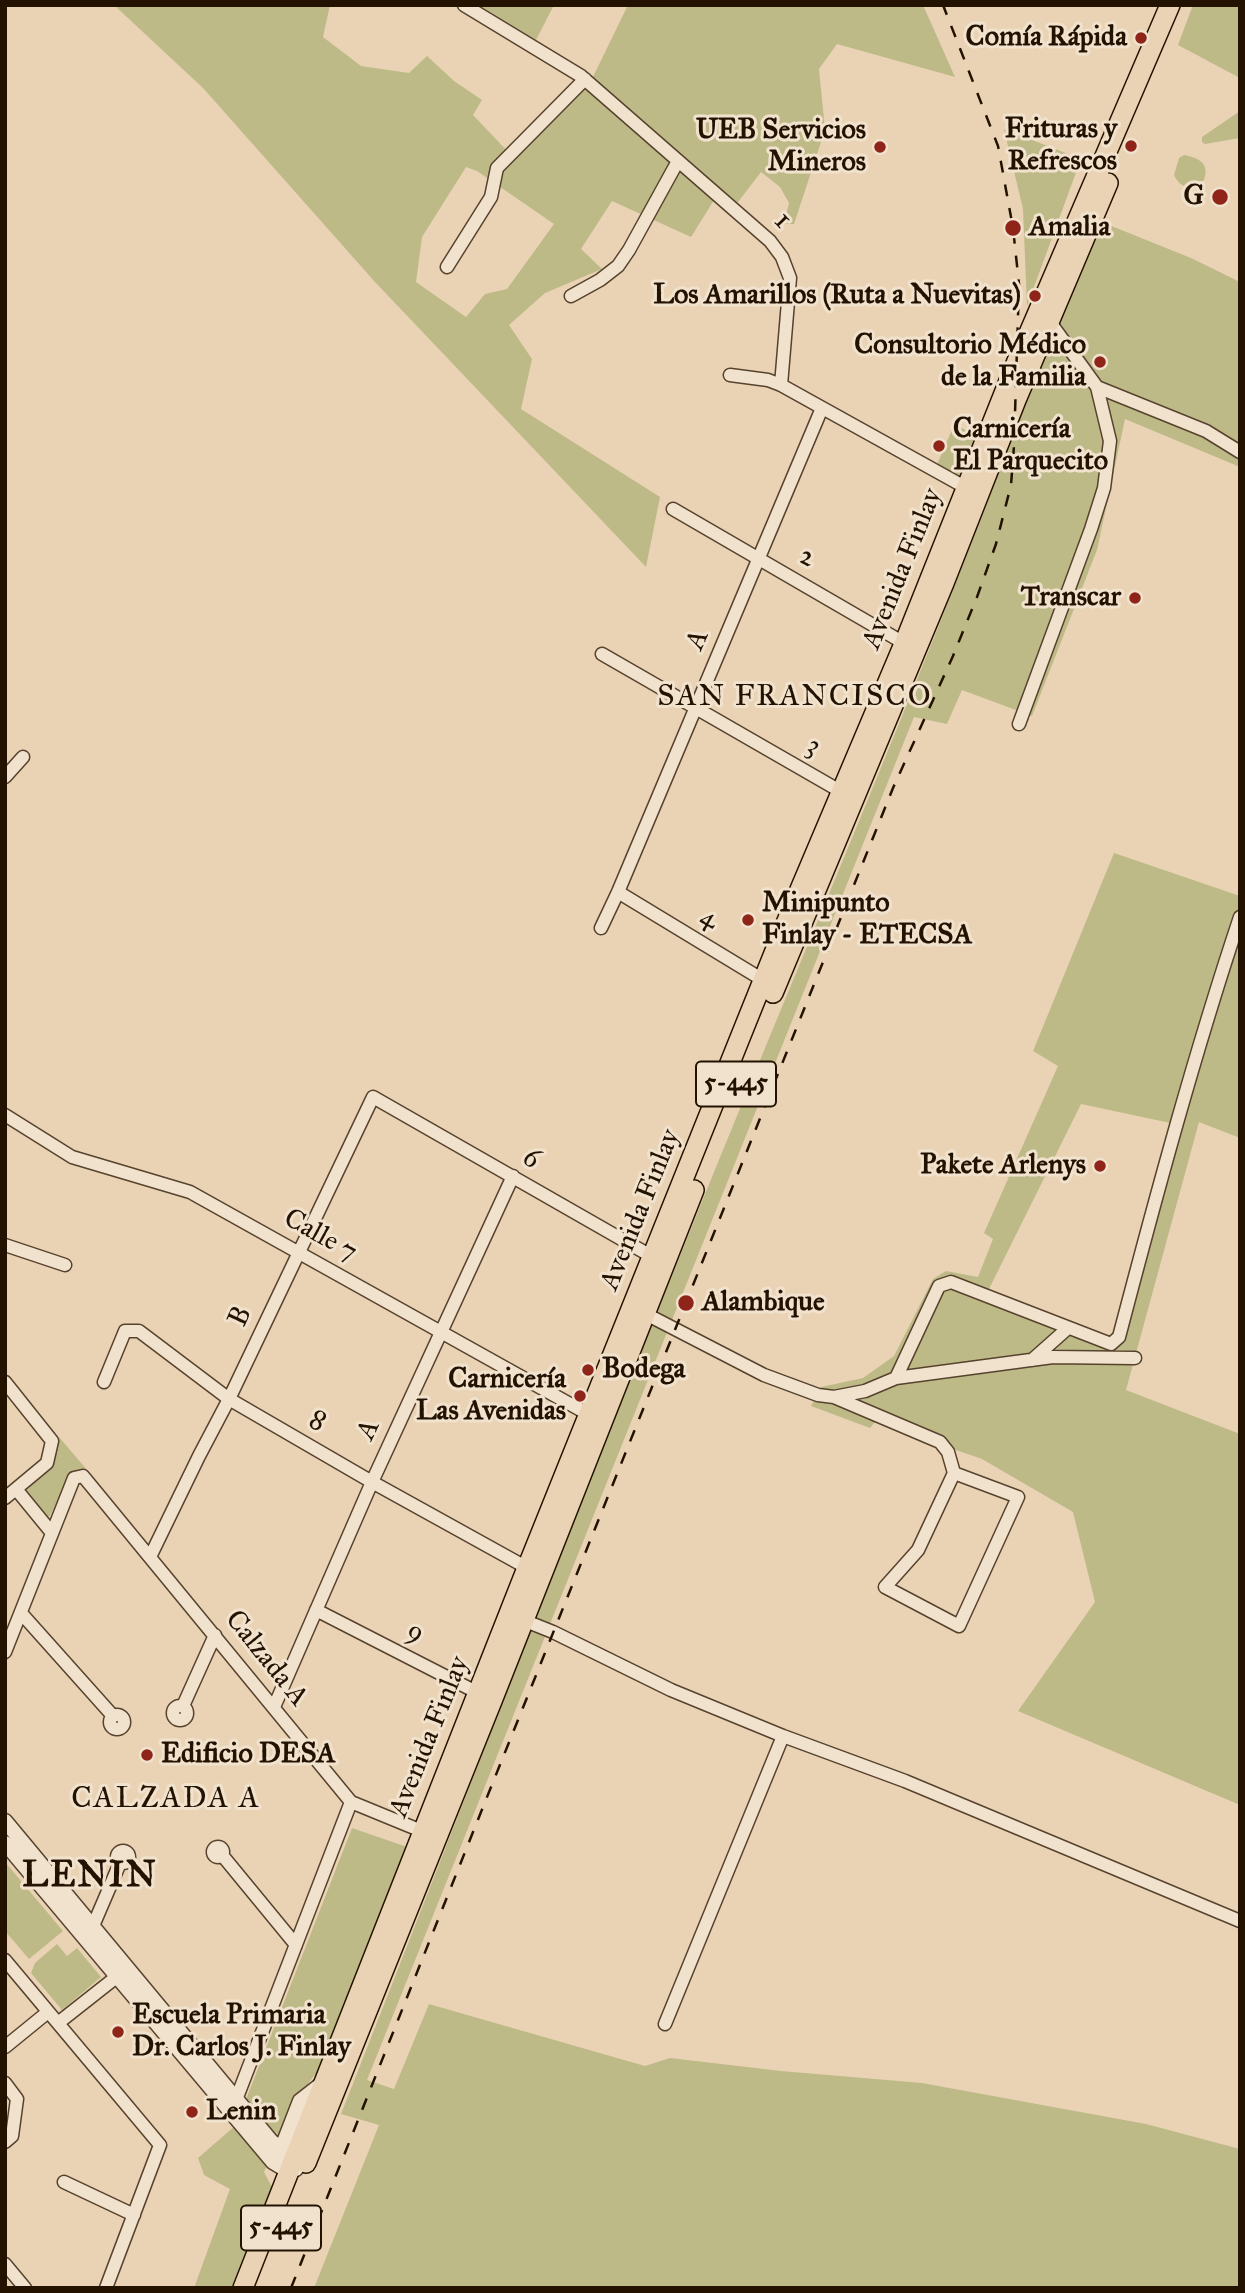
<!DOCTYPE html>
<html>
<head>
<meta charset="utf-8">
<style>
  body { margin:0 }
  #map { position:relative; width:1245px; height:2293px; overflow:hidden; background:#ead3b4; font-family:"IM FELL Great Primer",serif }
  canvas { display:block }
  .frame { position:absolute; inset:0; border:7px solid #241200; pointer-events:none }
</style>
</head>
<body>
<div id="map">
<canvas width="1245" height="2293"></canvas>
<div class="frame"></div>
</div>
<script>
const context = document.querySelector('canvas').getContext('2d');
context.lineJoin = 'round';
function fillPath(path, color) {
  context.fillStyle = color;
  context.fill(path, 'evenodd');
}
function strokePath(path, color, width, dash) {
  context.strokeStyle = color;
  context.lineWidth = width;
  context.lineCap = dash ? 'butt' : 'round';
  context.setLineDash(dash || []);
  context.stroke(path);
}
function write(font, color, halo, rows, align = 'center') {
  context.font = font + ' "IM FELL Great Primer",serif';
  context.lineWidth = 6;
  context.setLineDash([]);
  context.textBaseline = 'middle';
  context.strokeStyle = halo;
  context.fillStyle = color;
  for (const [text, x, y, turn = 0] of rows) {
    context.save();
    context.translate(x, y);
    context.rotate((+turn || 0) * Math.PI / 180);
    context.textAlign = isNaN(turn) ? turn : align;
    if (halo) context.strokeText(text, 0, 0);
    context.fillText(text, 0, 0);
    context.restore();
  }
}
fillPath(new Path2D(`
  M114 5H330L323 37 361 66 409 73 427 56 454 81 482 100 473 115 513 157 590 83 628 5H923L955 77 837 44 819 69 825 130 794 224H784L789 203 780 187 761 172 735 206 719 192 691 237 612 201 581 249 602 269 545 293 509 325 532 359 521 409 660 497 646 567 375 282 203 88ZM466 167 477 171 554 224 507 289 485 294 466 317 416 282 422 237Z
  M479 5H554L536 40Z
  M1193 5H1240V78L1178 45Z
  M1240 111V138L1205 144 1202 142V137Z
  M1004 129 1081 159 1027 306 1023 209Z
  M1184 155C1199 158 1210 163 1204 180 1192 190 1181 190 1174 175L1179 158Z
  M1092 222 1104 223 1191 258 1240 282V467L1125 419 1097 550 1032 716 962 690 947 724 914 717 367 2080 394 2089 429 2004 645 2066 670 2058 781 2071 922 2083 1146 2124 1240 2149V2288H314L379 2125 341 2114C465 1800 586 1485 714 1172 843 857 979 543 1092 222Z
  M954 425 976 434 958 479 936 467Z
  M1114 853 1240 896V1138L1199 1122 1126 1390 1240 1434V1805L1018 1711 1095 1602 1073 1512 982 1459 875 1422 870 1428 811 1406 821 1387 863 1378 894 1356 933 1279 946 1271 978 1277 993 1239 984 1233 1058 1066 1033 1051ZM1081 1104 1175 1124 1111 1337 988 1291Z
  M59 1437 88 1471 70 1474 50 1516 46 1518 24 1492 52 1466Z
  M352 1828 407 1847 317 2072 297 2098 264 2172 272 2187 231 2288H194L230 2189 204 2175 198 2158 236 2125Z
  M5 1862 63 1931 29 1959 5 1931Z
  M57 1944 67 1956 77 1948 101 1977 62 2010 31 1973 35 1963Z`), '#bdba88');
const minor = new Path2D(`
  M464 5 581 76 770 241 782 257 790 278 781 385
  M447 267 491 197 497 168 585 79
  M571 296 600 280 618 266 629 250 678 161
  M1047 318 1097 387 1206 431 1240 452
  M730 375 768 380 781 385 972 491
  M673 509 909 646
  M602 654 847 795
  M1019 724 1091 529 1104 488 1110 441 1097 387
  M5 777 23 757
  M618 892 768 983
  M601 928 618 892 822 408
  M5 1115 72 1157 190 1192 595 1418
  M5 1245 65 1265
  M642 1312 764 1375 818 1395 834 1397 865 1391 896 1378 1053 1357 1135 1358
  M1032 1360 1068 1328
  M896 1378 939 1286 951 1282 1111 1344 1119 1337C1156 1196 1194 1055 1240 917
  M5 1382 52 1441 47 1463 5 1498
  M104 1382 125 1331H139L229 1399 372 1482 531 1570
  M834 1397 940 1442 948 1452 954 1473 918 1550 885 1587 959 1626 1018 1497 954 1473
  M16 1489 52 1533
  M150 1557 199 1456 229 1399 373 1097 658 1260
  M316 1610 484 1696
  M21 1613 113 1716
  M518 1618 553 1632 671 1690 783 1736 905 1781 1240 1921
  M5 1652 74 1478 83 1476 351 1802 429 1834
  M183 1706 215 1635
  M173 1713a7 7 0 1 1 14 0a7 7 0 1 1-14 0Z
  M274 1707 372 1482 513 1176
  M110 1722a7 7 0 1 1 14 0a7 7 0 1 1-14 0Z
  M213 1852a5 5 0 1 1 10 0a5 5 0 1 1-10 0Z
  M117 1857a6 6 0 1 1 12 0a6 6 0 1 1-12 0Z
  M222 1855 296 1945
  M93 1926 120 1863
  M5 1960 160 2145 106 2288
  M58 2023 124 1971
  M665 2024 783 1736
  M5 2047 48 2012
  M5 2083 17 2099 12 2136 5 2142
  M234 2105 351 1802
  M64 2182 134 2215
  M5 2264 25 2288`);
const tertiary = new Path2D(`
  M5 1821 271 2141 301 2164
  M5 1843 273 2162 288 2171 296 2169
  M279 2155 300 2101 323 2083`);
const trunk = new Path2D(`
  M773 993 944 583 1016 400 1108 183
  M306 2163 492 1701 694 1190
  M243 2288 527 1568 793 906 904 644 1017 361 1170 5`);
strokePath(minor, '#56422d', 15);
strokePath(tertiary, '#56422d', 17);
strokePath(trunk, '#241200', 22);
strokePath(minor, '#f1e2ce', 12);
strokePath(tertiary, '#f1e2ce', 14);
strokePath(trunk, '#ead3b4', 19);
strokePath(new Path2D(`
  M291 2288 485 1802 893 788 953 656 977 597 996 544 1011 485 1014 446 1019 284 1013 228 998 146 943 5`), '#241200', 2.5, [12, 12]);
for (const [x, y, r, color] of [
  [1141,38,7,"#8f2418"],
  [1131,146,7,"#8f2418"],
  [880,147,7,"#8f2418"],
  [1220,197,9,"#8f2418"],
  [1013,228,9,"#8f2418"],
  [1035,296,7,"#8f2418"],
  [1100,362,7,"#8f2418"],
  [939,446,7,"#8f2418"],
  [1135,598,7,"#8f2418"],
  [748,920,7,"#8f2418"],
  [1100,1166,7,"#8f2418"],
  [686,1303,9,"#8f2418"],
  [588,1370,7,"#8f2418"],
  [580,1396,7,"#8f2418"],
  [147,1755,7,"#8f2418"],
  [118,2032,7,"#8f2418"],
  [192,2112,7,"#8f2418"]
]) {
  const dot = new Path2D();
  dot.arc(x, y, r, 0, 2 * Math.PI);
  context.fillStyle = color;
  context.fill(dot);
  strokePath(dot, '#f1e2ce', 2.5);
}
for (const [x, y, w] of [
  [736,1084,80],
  [281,2228,80]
]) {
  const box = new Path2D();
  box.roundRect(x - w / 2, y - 22.5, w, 45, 5);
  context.fillStyle = '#f1e2ce';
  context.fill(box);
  strokePath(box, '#241200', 2);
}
write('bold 26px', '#241200', null, [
  ["5-445",736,1084],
  ["5-445",281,2228]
]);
write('bold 28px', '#241200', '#f1e2ce', [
  ["Comía Rápida",1127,38],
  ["Frituras y",1117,130],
  ["Refrescos",1117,162],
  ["UEB Servicios",866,131],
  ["Mineros",866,163],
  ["G",1204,197],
  ["Amalia",1029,228,"left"],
  ["Los Amarillos (Ruta a Nuevitas)",1021,296],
  ["Consultorio Médico",1086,346],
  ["de la Familia",1086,378],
  ["Carnicería",953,430,"left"],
  ["El Parquecito",953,462,"left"],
  ["Transcar",1121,598],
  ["Minipunto",762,904,"left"],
  ["Finlay - ETECSA",762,936,"left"],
  ["Pakete Arlenys",1086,1166],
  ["Alambique",702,1303,"left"],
  ["Bodega",602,1370,"left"],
  ["Carnicería",566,1380],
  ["Las Avenidas",566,1412],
  ["Edificio DESA",161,1755,"left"],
  ["Escuela Primaria",132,2016,"left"],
  ["Dr. Carlos J. Finlay",132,2048,"left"],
  ["Lenin",206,2112,"left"]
], 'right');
write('28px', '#241200', '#f1e2ce', [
  ["1",782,221,46],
  ["2",807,558,30],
  ["Avenida Finlay",903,569,-68],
  ["A",698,640,-67],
  ["3",813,747,30],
  ["4",709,919,31],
  ["6",531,1159,30],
  ["Avenida Finlay",641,1210,-68],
  ["Calle 7",320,1236,29],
  ["B",241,1317,-65],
  ["8",317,1422,30],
  ["A",369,1430,-65],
  ["9",415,1633,27],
  ["Calzada A",266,1659,51],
  ["Avenida Finlay",430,1737,-68]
]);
context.letterSpacing = '2px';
write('30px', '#241200', '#f1e2ce', [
  ["SAN FRANCISCO",795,698],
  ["CALZADA A",166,1800]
]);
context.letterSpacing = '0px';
context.letterSpacing = '2px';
write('bold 35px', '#241200', '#f1e2ce', [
  ["LENIN",90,1877]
]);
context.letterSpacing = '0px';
</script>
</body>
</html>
